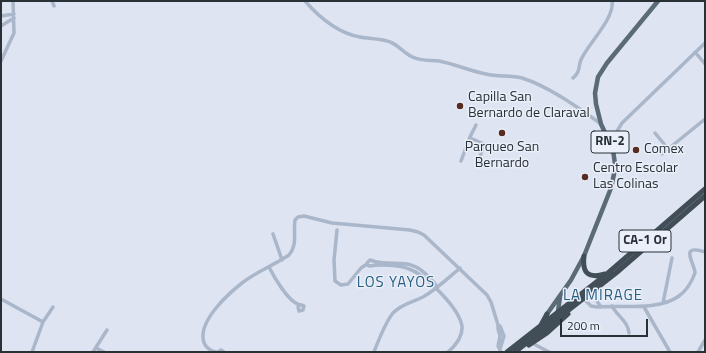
<!DOCTYPE html>
<html>
<head>
<meta charset="utf-8">
<style>
  body { margin:0 }
  #map { position:relative; width:706px; height:353px; overflow:hidden; background:#dee4f1; font-family:"Titillium Web",sans-serif }
  canvas { display:block }
  .frame { position:absolute; inset:0; border:2px solid #293036; pointer-events:none }
  .scale { position:absolute; left:560px; top:319px; width:88px; height:18px; box-sizing:border-box; border:2px solid #293036; border-top:0; padding-left:5px; font-size:12px; line-height:14px; white-space:nowrap; color:#293036; -webkit-text-stroke:3px #eaeff9; paint-order:stroke }
</style>
</head>
<body>
<div id="map">
<canvas width="706" height="353"></canvas>
<div class="frame"></div>
<div class="scale">200 m</div>
</div>
<script>
const context = document.querySelector('canvas').getContext('2d');
context.lineJoin = 'round';
function strokePath(path, color, width, dash) {
  context.strokeStyle = color;
  context.lineWidth = width;
  context.lineCap = dash ? 'butt' : 'round';
  context.setLineDash(dash || []);
  context.stroke(path);
}
function write(font, color, halo, rows, align = 'center') {
  context.font = font + ' "Titillium Web",sans-serif';
  context.lineWidth = 3;
  context.setLineDash([]);
  context.textBaseline = 'middle';
  context.strokeStyle = halo;
  context.fillStyle = color;
  for (const [text, x, y, turn = 0] of rows) {
    context.save();
    context.translate(x, y);
    context.rotate((+turn || 0) * Math.PI / 180);
    context.textAlign = isNaN(turn) ? turn : align;
    if (halo) context.strokeText(text, 0, 0);
    context.fillText(text, 0, 0);
    context.restore();
  }
}
strokePath(new Path2D(`
  M52 1 54 6
  M305 1C319 17 338 33 360 37 369 39 381 38 390 42 399 45 405 55 415 58 422 61 431 60 439 61 455 64 470 71 486 74 498 77 510 75 522 78 548 86 579 108 601 124
  M1 16 14 14
  M1 26 14 18
  M695 52 705 64
  M1 61 14 33 13 1
  M573 78C582 71 577 64 583 56 591 41 615 17 612 1
  M655 133 669 150
  M470 137V138L484 144 479 160
  M610 143 622 123 705 43
  M662 154 705 119
  M461 161 470 137 476 125
  M337 230 334 260 335 281 341 285 348 284 361 268 367 264
  M273 234 282 260
  M269 267C274 277 288 301 298 304 300 305 302 305 304 306L303 310 299 311 298 307 299 305
  M437 288C436 284 433 281 430 278 408 254 394 269 370 260L367 263V265L370 266C379 264 400 265 409 269 426 275 459 308 462 326 463 337 455 346 448 352
  M592 294 601 307
  M1 299 43 322
  M585 300 591 306 597 307C620 305 659 311 679 296 686 291 692 281 695 273 695 264 678 243 705 252
  M663 303 672 258
  M612 306C617 316 628 321 629 333
  M644 307 670 352
  M498 325 500 326 504 336 500 349
  M532 343 549 352
  M96 348 104 352
  M32 352 43 322 53 307
  M93 352 107 330
  M216 352C209 351 203 345 203 337 202 318 228 294 242 283 256 272 274 265 289 255 298 244 293 233 295 220L298 217 304 216 332 223 410 230 418 232 424 235 487 295 491 302 498 325V329L500 336 498 346 501 352
  M218 352 221 350 224 352
  M374 352C379 339 385 323 393 313 401 304 413 302 423 297 437 289 448 278 460 268
  M698 352 705 340`), '#aab6c9', 3.5);
strokePath(new Path2D(`
  M558 311 560 297
  M547 314 571 280 584 256 611 188 614 174 615 164 613 150 601 124 596 104 595 93 598 77 607 63 658 1`), '#5b6a77', 4.5);
strokePath(new Path2D(`
  M584 256C582 273 588 279 605 274
  M541 325 547 314
  M529 345 547 333 568 314
  M507 352 608 273 705 189
  M515 352 616 273 705 196`), '#414d57', 5);
for (const [x, y, r, color] of [
  [460,106,4,"#562c21"],
  [502,133,4,"#562c21"],
  [636,150,4,"#562c21"],
  [585,177,4,"#562c21"]
]) {
  const dot = new Path2D();
  dot.arc(x, y, r, 0, 2 * Math.PI);
  context.fillStyle = color;
  context.fill(dot);
  strokePath(dot, '#eaeff9', 1.5);
}
for (const [x, y, w] of [
  [610,142,38],
  [645,241,52]
]) {
  const box = new Path2D();
  box.roundRect(x - w / 2, y - 11, w, 22, 3);
  context.fillStyle = '#eaeff9';
  context.fill(box);
  strokePath(box, '#293036', 1);
}
write('bold 13px', '#293036', null, [
  ["RN-2",610,142],
  ["CA-1 Or",645,241]
]);
write('14px', '#293036', '#eaeff9', [
  ["Capilla San",468,98],
  ["Bernardo de Claraval",468,114],
  ["Parqueo San",502,148,"center"],
  ["Bernardo",502,164,"center"],
  ["Comex",644,150],
  ["Centro Escolar",593,169],
  ["Las Colinas",593,185]
], 'left');
context.letterSpacing = '1px';
write('15px', '#275e81', '#eaeff9', [
  ["LOS YAYOS",396,283],
  ["LA MIRAGE",603,296]
]);
context.letterSpacing = '0px';
</script>
</body>
</html>
